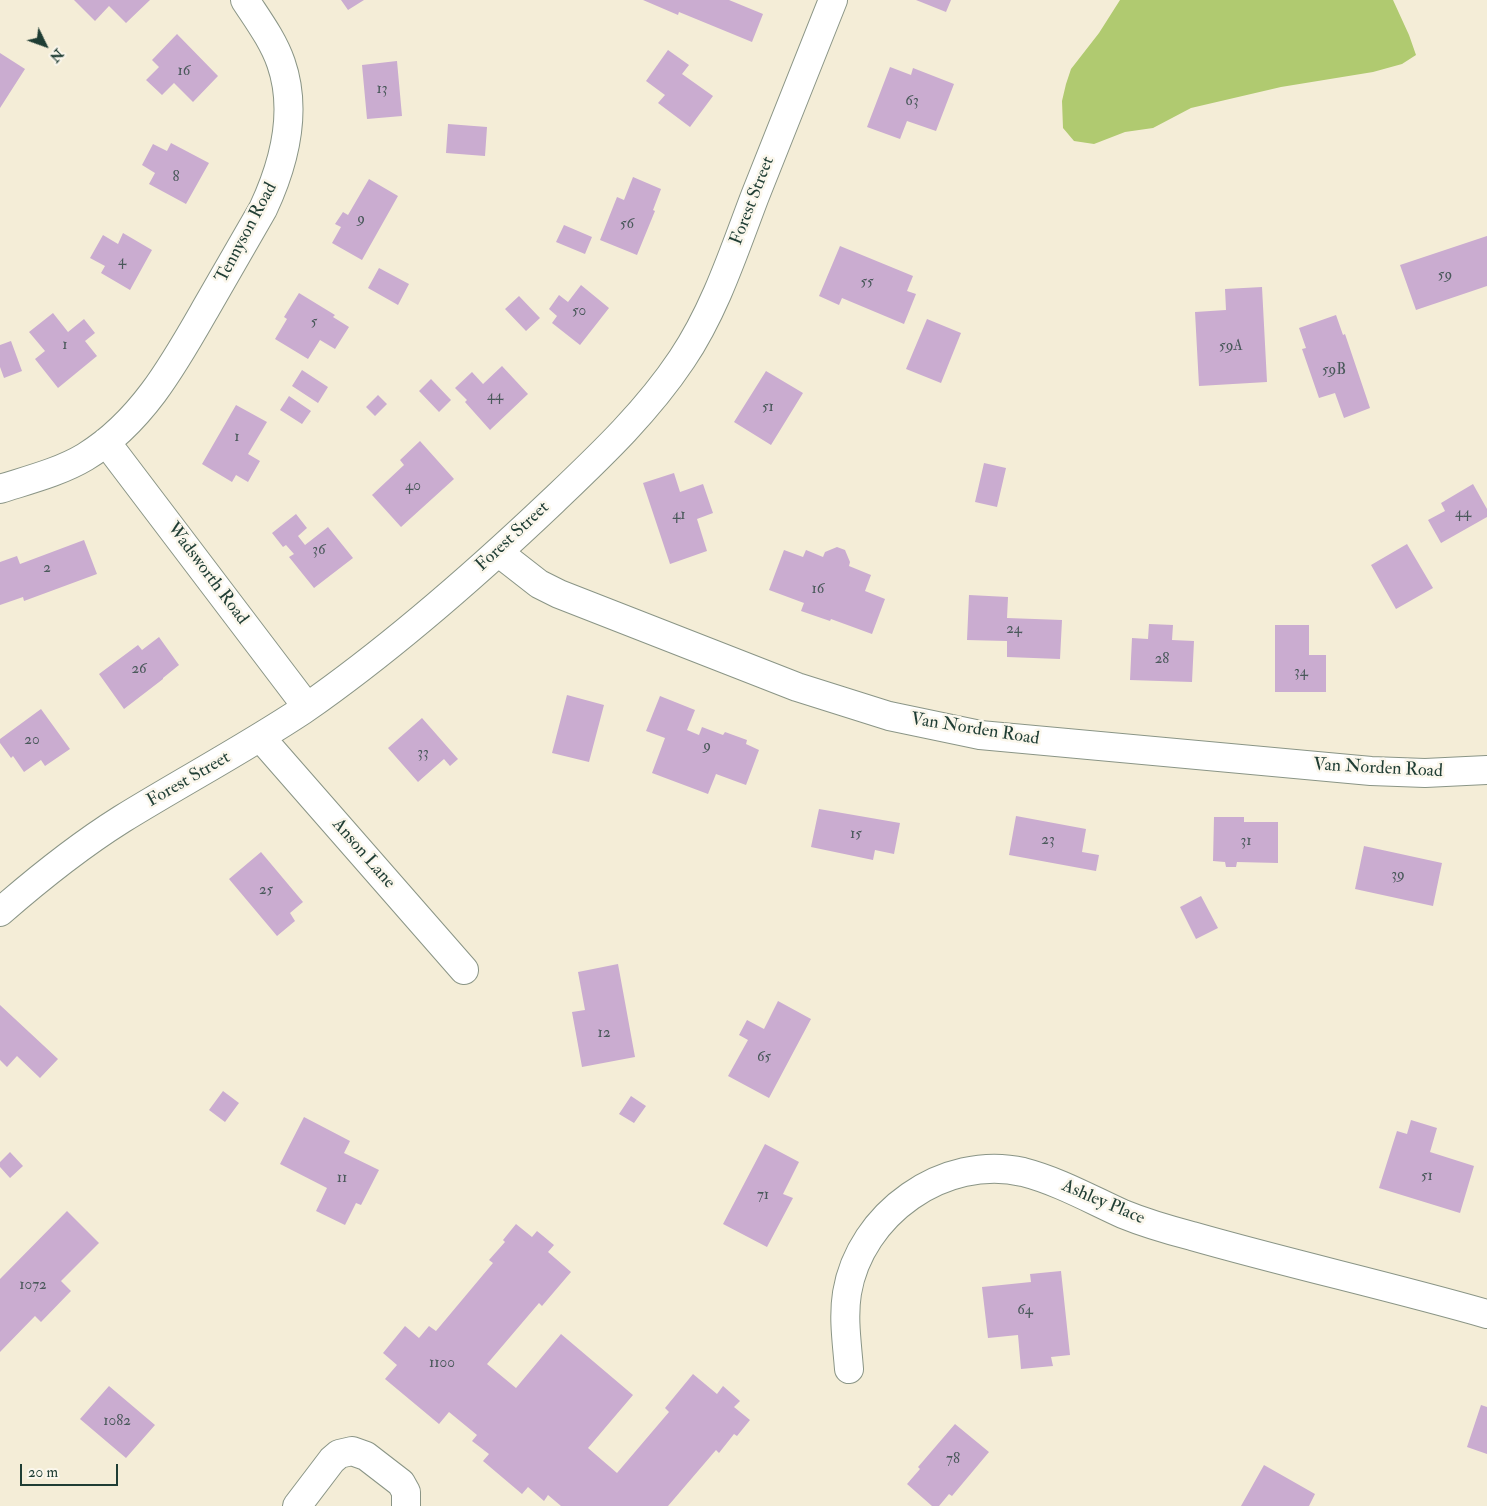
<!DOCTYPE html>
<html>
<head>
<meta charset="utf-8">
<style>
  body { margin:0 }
  #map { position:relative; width:1487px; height:1506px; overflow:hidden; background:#f4edd7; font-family:"IM FELL Double Pica",serif }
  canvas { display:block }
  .north { position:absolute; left:20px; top:20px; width:50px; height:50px; -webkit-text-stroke:4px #fbf7ec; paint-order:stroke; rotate:132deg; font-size:14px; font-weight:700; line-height:20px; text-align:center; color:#1f3d34 }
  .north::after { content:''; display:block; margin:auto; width:18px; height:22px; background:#1f3d34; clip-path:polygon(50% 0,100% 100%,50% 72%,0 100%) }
  .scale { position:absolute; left:20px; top:1464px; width:98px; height:22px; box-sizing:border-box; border:2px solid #1f3d34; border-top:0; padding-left:6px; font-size:15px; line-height:18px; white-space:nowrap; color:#1f3d34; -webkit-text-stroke:4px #fbf7ec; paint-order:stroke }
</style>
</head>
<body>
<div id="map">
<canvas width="1487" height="1506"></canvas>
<div class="north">N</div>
<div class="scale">20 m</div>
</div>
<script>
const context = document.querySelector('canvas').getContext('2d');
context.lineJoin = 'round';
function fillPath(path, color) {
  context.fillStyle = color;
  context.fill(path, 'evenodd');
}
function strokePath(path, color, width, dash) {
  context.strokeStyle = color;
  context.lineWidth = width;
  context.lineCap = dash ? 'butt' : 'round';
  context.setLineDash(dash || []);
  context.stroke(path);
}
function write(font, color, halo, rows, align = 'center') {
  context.font = font + ' "IM FELL Double Pica",serif';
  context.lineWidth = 5;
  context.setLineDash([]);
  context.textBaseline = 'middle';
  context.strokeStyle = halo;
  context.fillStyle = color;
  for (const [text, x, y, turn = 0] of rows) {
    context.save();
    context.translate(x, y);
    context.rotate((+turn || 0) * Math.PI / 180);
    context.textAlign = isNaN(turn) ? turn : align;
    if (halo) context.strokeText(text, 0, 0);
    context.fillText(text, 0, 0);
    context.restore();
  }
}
fillPath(new Path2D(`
  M1120 0H1393L1409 35 1416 55 1402 64 1373 72 1281 87 1191 108 1153 128 1125 132 1094 144 1074 141 1063 128 1062 101 1066 84 1071 69 1099 33Z`), '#b0ca70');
fillPath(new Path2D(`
  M74 0H150L126 23 109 6 95 21Z
  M341 0H364L348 10Z
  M643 0H729L763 14 752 42 679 12 678 15Z
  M916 0H951L946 12Z
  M177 34 218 76 193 102 174 83 162 95 146 80 159 67 152 60Z
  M668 50 689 65 682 74 713 96 690 127 658 103 665 95 646 81Z
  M0 53 25 69 0 108Z
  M397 61 402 116 367 119 362 65Z
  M890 67 911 75 913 68 954 84 936 131 907 121 900 139 867 127Z
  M448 124 487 127 485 156 446 153Z
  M171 143 209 163 186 204 149 184 155 173 142 165 153 144 167 151Z
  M633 177 661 189 653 210 655 211 637 255 600 240 617 197 624 200Z
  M369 179 398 196 362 260 332 243 341 227 335 224 343 212 348 215Z
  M564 225 592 237 585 254 556 242Z
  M123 233 152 250 130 290 101 273 105 266 90 258 103 235 118 244Z
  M1487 236V286L1416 310 1400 265Z
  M840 246 913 276 907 291 916 294 904 324 842 298 839 305 819 296Z
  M379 268 409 284 398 305 368 288Z
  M581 285 609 308 580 345 552 323 557 316 549 309 559 295 568 302Z
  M1262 287 1267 382 1199 386 1195 312 1226 310 1225 289Z
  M299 293 335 315 333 317 349 327 335 349 320 340 308 359 275 339 287 319 284 317Z
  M519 296 540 318 526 331 505 309Z
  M53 313 68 332 84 319 95 333 85 341 97 356 58 388 35 359 45 351 29 332Z
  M1336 315 1343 335 1345 334 1370 408 1344 418 1335 393 1319 398 1302 349 1306 348 1299 328Z
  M927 319 961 333 941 383 906 369Z
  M11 341 22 371 4 378 0 367V345Z
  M502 366 528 394 490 430 465 402 467 400 455 388 472 372 483 384Z
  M302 370 328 387 318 403 292 386Z
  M766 371 803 393 771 445 734 422Z
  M431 379 451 400 439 412 419 391Z
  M378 395 387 404 375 416 366 407Z
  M289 396 311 411 302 424 280 410Z
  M236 405 267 422 248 454 260 461 248 482 236 475 232 482 202 464Z
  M420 441 454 479 401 527 372 495 404 465 400 460Z
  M984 463 1006 468 997 507 975 502Z
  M674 473 680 492 703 484 713 513 697 519 707 551 670 564 643 483Z
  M1473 484 1487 509V517L1441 543 1428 520 1445 511 1441 503Z
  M296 514 307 528 298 536 305 545 328 527 353 558 314 588 289 557 294 554 286 545 283 547 272 533Z
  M84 540 97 574 24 601 23 597 0 605V562L17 556 20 564Z
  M1407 544 1433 588 1396 609 1371 565Z
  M837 547 845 550 850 562 849 566 871 575 865 591 885 599 872 634 831 619 830 621 801 611 804 603 769 590 784 550 803 557 806 550 823 557 825 552Z
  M969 595 1008 597 1007 618 1062 620 1060 659 1007 657V641L967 640Z
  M1149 624 1173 625 1172 640 1194 641 1192 682 1130 680 1132 638 1148 639Z
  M1275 625H1309V655H1326V692H1275Z
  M159 637 179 665 163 678V679L124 709 99 674 138 645 142 650Z
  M567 695 604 705 589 762 552 753Z
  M660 696 695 710 687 730 699 735 702 727 723 735 725 732 747 740 746 744 759 750 746 785 716 774 708 794 652 773 665 738 646 731Z
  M41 709 70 749 45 766 41 760 24 772 13 756 11 758 0 743V739Z
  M422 718 458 759 450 766 444 759 418 782 388 748Z
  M819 809 900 823 894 854 875 850 873 860 811 847Z
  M1016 816 1086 829 1082 852 1099 855 1096 871 1009 855Z
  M1214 817H1244V822H1278V863L1237 862 1236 867H1226L1225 862 1213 861Z
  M1364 846 1442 863 1433 906 1355 889Z
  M261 852 303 902 290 913 295 921 277 936 229 879Z
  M1201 896 1218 928 1196 939 1180 907Z
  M618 964 635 1057 582 1067 572 1012 585 1010 578 972Z
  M778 1001 811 1019 769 1098 728 1076 748 1040 739 1035 747 1020 764 1029Z
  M0 1005 58 1059 40 1078 17 1056 7 1067 0 1060Z
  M223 1091 239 1103 225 1122 209 1110Z
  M631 1096 646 1106 634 1123 619 1114Z
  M304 1117 350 1141 344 1153 379 1170 361 1205 356 1203 345 1225 316 1211 327 1188 280 1164Z
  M1411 1120 1437 1128 1430 1152 1474 1166 1460 1213 1379 1188 1397 1131 1407 1134Z
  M765 1144 799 1162 783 1194 793 1198 767 1247 723 1224Z
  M10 1152 23 1166 10 1178 0 1167V1162Z
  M67 1211 99 1243 61 1281 71 1291 41 1322 35 1316 0 1352V1279Z
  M516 1224 532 1237 537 1231 554 1245 548 1252 571 1272 542 1306 539 1303 487 1364 516 1388 561 1334 633 1395 588 1448 617 1473 669 1412 665 1408 693 1374 717 1394 723 1386 740 1401 734 1407 750 1420 737 1436 734 1434 719 1453 716 1450 668 1506H561L548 1495 544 1501 528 1487 522 1494 483 1461 489 1454 472 1441 477 1435 449 1412 439 1424 385 1379 397 1365 383 1353 405 1326 419 1338 429 1326 436 1331 493 1263 489 1260 505 1242 503 1240Z
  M1061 1271 1070 1355 1051 1357 1053 1366 1021 1369 1018 1335 988 1338 982 1287 1031 1282 1030 1274Z
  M109 1386 155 1425 126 1458 80 1419Z
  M1481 1405 1487 1407V1454L1467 1447Z
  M955 1424 989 1452 952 1496 949 1494 939 1506H932L907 1484 920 1469 918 1467Z
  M1264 1465 1315 1494 1309 1506H1241Z`), '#caacd0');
const minor = new Path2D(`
  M106 442 307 707
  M0 489C28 480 60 472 85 457 142 422 174 364 206 308 225 275 244 242 263 209 284 164 298 112 281 63 273 40 258 20 245 0
  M498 552 539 584 559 594 797 687 889 716 980 735 1371 771 1425 773 1487 770
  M261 738 464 970
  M0 912C39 878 79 846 122 819 182 782 244 749 303 710 392 648 474 576 553 501 599 457 646 413 682 359 715 310 734 251 755 196 781 131 807 66 833 0
  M849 1369C847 1343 843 1318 847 1293 860 1214 944 1154 1023 1172 1058 1181 1090 1199 1123 1214 1145 1223 1169 1230 1192 1236 1290 1264 1389 1286 1487 1314
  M297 1506 332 1460 339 1454 352 1451 366 1456 401 1483 406 1492V1506`);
strokePath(minor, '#8a9586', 30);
strokePath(minor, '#fff', 28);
write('15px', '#4a595b', null, [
  ["16",184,72],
  ["13",382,90],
  ["63",912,102],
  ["8",176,178],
  ["9",361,220],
  ["56",627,225],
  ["4",122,262],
  ["59",1445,276],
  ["55",867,283],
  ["50",579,312],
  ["5",314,323],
  ["1",65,346],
  ["59A",1231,347],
  ["59B",1334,371],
  ["44",495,397],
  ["51",768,408],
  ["1",237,438],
  ["40",413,487],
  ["44",1463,514],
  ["41",679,516],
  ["36",319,551],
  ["2",47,569],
  ["16",818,590],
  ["24",1014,630],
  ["28",1162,660],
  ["26",139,670],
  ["34",1301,673],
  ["20",32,741],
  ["9",707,747],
  ["33",423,754],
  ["15",856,835],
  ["23",1048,841],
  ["31",1246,842],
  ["39",1398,876],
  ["25",266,891],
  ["12",604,1034],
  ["65",764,1058],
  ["51",1427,1177],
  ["11",342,1179],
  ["71",763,1196],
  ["1072",33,1286],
  ["64",1025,1311],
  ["1100",442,1364],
  ["1082",117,1422],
  ["78",953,1460]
]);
write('18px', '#1f3d34', '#fbf7ec', [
  ["Forest Street",753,201,-69],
  ["Tennyson Road",247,233,-62],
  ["Forest Street",513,537,-43],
  ["Wadsworth Road",207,574,53],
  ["Van Norden Road",975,730,9],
  ["Van Norden Road",1378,769,3],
  ["Forest Street",189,780,-30],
  ["Anson Lane",363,854,49],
  ["Ashley Place",1103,1203,23]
]);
</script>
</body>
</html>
